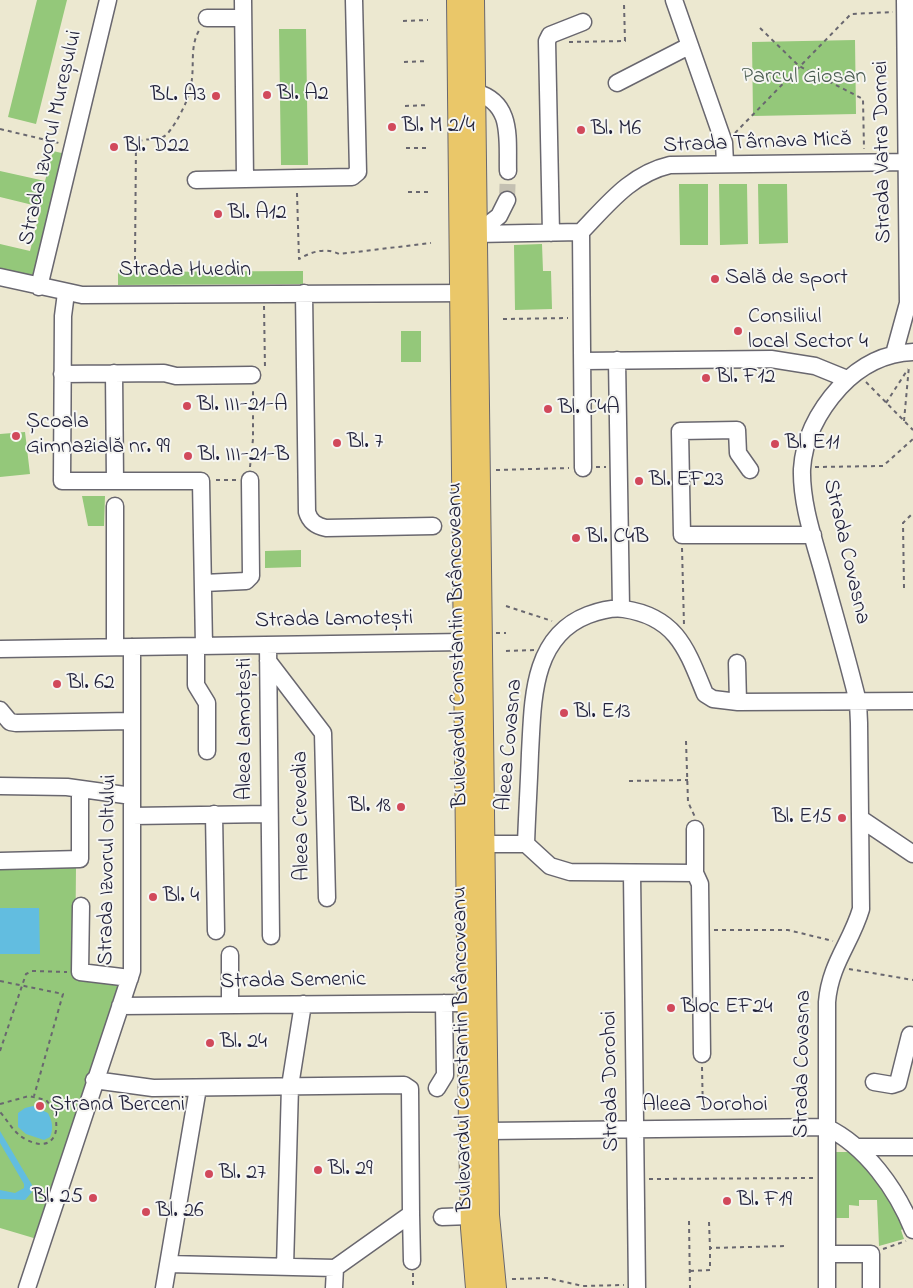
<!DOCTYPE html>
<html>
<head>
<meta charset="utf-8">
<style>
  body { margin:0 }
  canvas { display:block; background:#ece8d0 }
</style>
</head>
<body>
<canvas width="913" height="1288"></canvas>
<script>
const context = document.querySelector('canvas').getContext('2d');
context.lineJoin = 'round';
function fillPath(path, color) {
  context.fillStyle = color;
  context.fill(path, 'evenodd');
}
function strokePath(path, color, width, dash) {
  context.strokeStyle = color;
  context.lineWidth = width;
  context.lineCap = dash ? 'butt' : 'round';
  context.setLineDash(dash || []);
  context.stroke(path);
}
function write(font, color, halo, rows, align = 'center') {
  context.font = font + ' "Indie Flower",sans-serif';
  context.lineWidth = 4;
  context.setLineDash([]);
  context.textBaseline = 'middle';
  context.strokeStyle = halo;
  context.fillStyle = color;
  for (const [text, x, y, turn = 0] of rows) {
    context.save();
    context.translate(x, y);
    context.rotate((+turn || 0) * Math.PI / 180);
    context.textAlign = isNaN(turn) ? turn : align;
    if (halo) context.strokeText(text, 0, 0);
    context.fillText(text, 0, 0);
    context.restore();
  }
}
fillPath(new Path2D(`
  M37 0H67L36 124 8 117Z
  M279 29H306L308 165H281Z
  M855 40 856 114 753 116 752 42Z
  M53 151 66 154 35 274 31 276 0 268V244L30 251 41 207 0 197V171L45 181Z
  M679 184H708V245H680Z
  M719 184H747L748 244 720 245Z
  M758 184H787L788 243 759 244Z
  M542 244 543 271H551L552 309 515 310 514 245Z
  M303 271V284L118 285V272Z
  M401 331H421V362H401Z
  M25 432 30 474 0 477V434Z
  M82 496H105L104 526H88Z
  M301 550V567L265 568V551Z
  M76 866 75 979 119 984 37 1239 0 1228V868Z
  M830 1152H853L867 1164 906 1227 901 1230 904 1239 879 1246 877 1200H859V1206L849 1205V1218H832Z`), '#94c87a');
fillPath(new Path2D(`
  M0 908H39L40 954H0Z
  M33 1106 48 1113C52 1121 54 1128 50 1137L44 1140 26 1134 18 1127V1113L25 1108Z
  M0 1131 32 1185V1192L25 1200 0 1199V1190L15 1193 24 1188V1184L0 1143Z`), '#62bde0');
strokePath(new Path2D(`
  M507 200 508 171`), '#c4c0b2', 16, [16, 8]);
const minor = new Path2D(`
  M243 0 245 179 352 177 358 172 354 0
  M674 0 724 143 725 163
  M207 18H243
  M617 83 689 46
  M475 92C514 103 507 139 508 171
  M196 180 245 179
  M581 232 583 468
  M551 233 547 41 550 35 583 22
  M476 234 581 232C608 204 631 174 670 165L913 162
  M476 234 499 216 507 200
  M0 277 82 295 472 293
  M39 287 108 0
  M66 293 63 316 62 481H201L204 646
  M304 293 307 512C310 522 316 526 326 528L433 526
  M894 354 908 303 905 0
  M617 360 621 608
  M583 361 771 359 815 366 847 379
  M114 373 115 481
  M62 374 164 373 176 376 252 375
  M750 470 738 453 737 430 680 431 682 535H813
  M204 583 246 581 251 576 250 480
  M268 645 271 936
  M196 646V685L207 703V751
  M115 647V506
  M0 649 464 642
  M268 661 323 733 327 898
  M737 663 738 702
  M0 710 10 722 16 723 132 721
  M0 786 67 787 132 796
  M214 814 216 931
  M132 816 269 814
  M861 819 913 854
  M485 844H526L550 866 570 872 695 873V829
  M526 844C527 813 529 783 530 753 533 702 531 637 588 615 599 611 612 607 624 609 677 617 687 650 705 694L713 699 738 702 913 701
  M0 861 80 859V789
  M632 873 637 1288
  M695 873 700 884 702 1054
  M81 906 80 972 130 978
  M230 955V1005
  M120 1006 467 1003
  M94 1080 153 1088 404 1085 410 1089 411 1214 335 1268 168 1264
  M874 1082 892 1085 898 1083 910 1035
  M437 1088 445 1075 444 1003
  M488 1131 826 1127C866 1146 897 1190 913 1230
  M856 1147H913
  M411 1214 412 1261
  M442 1217 470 1216
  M827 1254H871V1288
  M285 1267 290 1086 303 1004
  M27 1288 132 971V647
  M164 1288 198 1088
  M334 1288 335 1268
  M827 1288V1002C830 964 851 943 861 909L859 723 858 702C847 657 834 613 822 569 813 537 801 502 802 469 804 438 819 410 840 387 860 366 883 353 913 352`);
const major = new Path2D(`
  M457 0 469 1131 471 1228 476 1288
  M474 0 489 1215 496 1288`);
strokePath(minor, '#69676f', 19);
strokePath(major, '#69676f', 22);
strokePath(new Path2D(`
  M403 21 428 20
  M760 28 799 66 863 99 864 149
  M569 42 625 41 624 4
  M404 62 428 61
  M405 106 429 105
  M0 129 59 143
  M735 133 851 14 893 12
  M406 148H430
  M408 192H430
  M297 193 299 259C311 252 325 247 339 254L431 243
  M135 260 136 143C145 136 160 143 168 133 177 122 189 100 191 85 195 66 189 46 200 29
  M264 306 265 369
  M503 319 568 318
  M866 382 913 430
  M886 403 908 369
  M904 421 909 366
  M250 467 253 439V389
  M596 467H606
  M815 467 883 466 913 439
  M496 470 569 468
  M216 480H236
  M682 548 684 625
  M904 588 903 523 913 513
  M506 606 552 621
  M496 633H506
  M506 651 534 650
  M686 741 688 802 695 817
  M629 781 688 780
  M714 930H788L833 941
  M849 969 913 980
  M0 981 63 994 34 1096
  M0 1051 26 974 32 971 67 972
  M702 1067 703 1115
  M0 1104 29 1096 46 1100C64 1120 59 1156 27 1140 14 1134 9 1122 0 1112
  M649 1179 814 1178
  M689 1221 690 1288
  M709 1222 710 1248
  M883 1249 906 1241
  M690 1271 710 1270V1248L785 1246
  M413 1273V1288
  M512 1279 547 1278 583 1286 624 1285`), '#69676f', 2, [4, 4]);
strokePath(minor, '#fff', 16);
strokePath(major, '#eac769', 20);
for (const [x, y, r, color] of [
  [267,95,5,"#d1495b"],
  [216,96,5,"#d1495b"],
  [392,127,5,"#d1495b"],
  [581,130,5,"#d1495b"],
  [114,147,5,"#d1495b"],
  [218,214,5,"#d1495b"],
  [715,279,5,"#d1495b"],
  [738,331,5,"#d1495b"],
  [706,378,5,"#d1495b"],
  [187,406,5,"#d1495b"],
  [548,409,5,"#d1495b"],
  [16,436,5,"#d1495b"],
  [337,443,5,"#d1495b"],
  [775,444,5,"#d1495b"],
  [188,456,5,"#d1495b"],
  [639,481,5,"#d1495b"],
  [576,538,5,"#d1495b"],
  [57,684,5,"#d1495b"],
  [564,713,5,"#d1495b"],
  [401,807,5,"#d1495b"],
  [842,818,5,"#d1495b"],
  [153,897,5,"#d1495b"],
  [671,1008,5,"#d1495b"],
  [210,1043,5,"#d1495b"],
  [40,1106,5,"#d1495b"],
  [318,1170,5,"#d1495b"],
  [209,1174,5,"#d1495b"],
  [93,1198,5,"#d1495b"],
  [727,1201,5,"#d1495b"],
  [146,1212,5,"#d1495b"]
]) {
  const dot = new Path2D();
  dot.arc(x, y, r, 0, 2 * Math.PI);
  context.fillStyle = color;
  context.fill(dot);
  strokePath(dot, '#f6f6f2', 2);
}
write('22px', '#4a5c51', '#f6f6f2', [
  ["Parcul Giosan",804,78]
]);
write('22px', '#22223b', '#f6f6f2', [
  ["Bl. A2",277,95],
  ["BL. A3",206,96,"right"],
  ["Bl. M 2/4",402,127],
  ["Bl. M6",591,130],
  ["Bl. D22",124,147],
  ["Bl. A12",228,214],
  ["Sală de sport",725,279],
  ["Consiliul",748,318],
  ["local Sector 4",748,343],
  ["Bl. F12",716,378],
  ["Bl. III-21-A",197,406],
  ["Bl. C4A",558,409],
  ["Școala",26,423],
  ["Gimnazială nr. 99",26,448],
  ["Bl. 7",347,443],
  ["Bl. E11",785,444],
  ["Bl. III-21-B",198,456],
  ["Bl. EF23",649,481],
  ["Bl. C4B",586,538],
  ["Bl. 62",67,684],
  ["Bl. E13",574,713],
  ["Bl. 18",391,807,"right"],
  ["Bl. E15",832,818,"right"],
  ["Bl. 4",163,897],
  ["Bloc EF24",681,1008],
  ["Bl. 24",220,1043],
  ["Ștrand Berceni",50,1106],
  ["Bl. 29",328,1170],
  ["Bl. 27",219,1174],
  ["Bl. 25",83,1198,"right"],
  ["Bl. F19",737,1201],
  ["Bl. 26",156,1212]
], 'left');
write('22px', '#22223b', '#f6f6f2', [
  ["Strada Izvorul Mureșului",52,138,-77],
  ["Strada Târnava Mică",757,144,-2],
  ["Strada Vatra Dornei",884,152,-91],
  ["Strada Huedin",185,271],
  ["Strada Covasna",845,552,77],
  ["Strada Lamotești",334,621,-1],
  ["Bulevardul Constantin Brâncoveanu",459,645,-91],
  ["Aleea Lamotești",246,729,-90],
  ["Aleea Covasna",511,745,-85],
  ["Aleea Crevedia",303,816,-91],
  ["Strada Izvorul Oltului",109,870,-89],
  ["Strada Semenic",293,982,-1],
  ["Bulevardul Constantin Brâncoveanu",464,1049,-91],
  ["Strada Covasna",804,1064,-89],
  ["Strada Dorohoi",612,1081,-91],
  ["Aleea Dorohoi",705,1106]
]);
</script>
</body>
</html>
